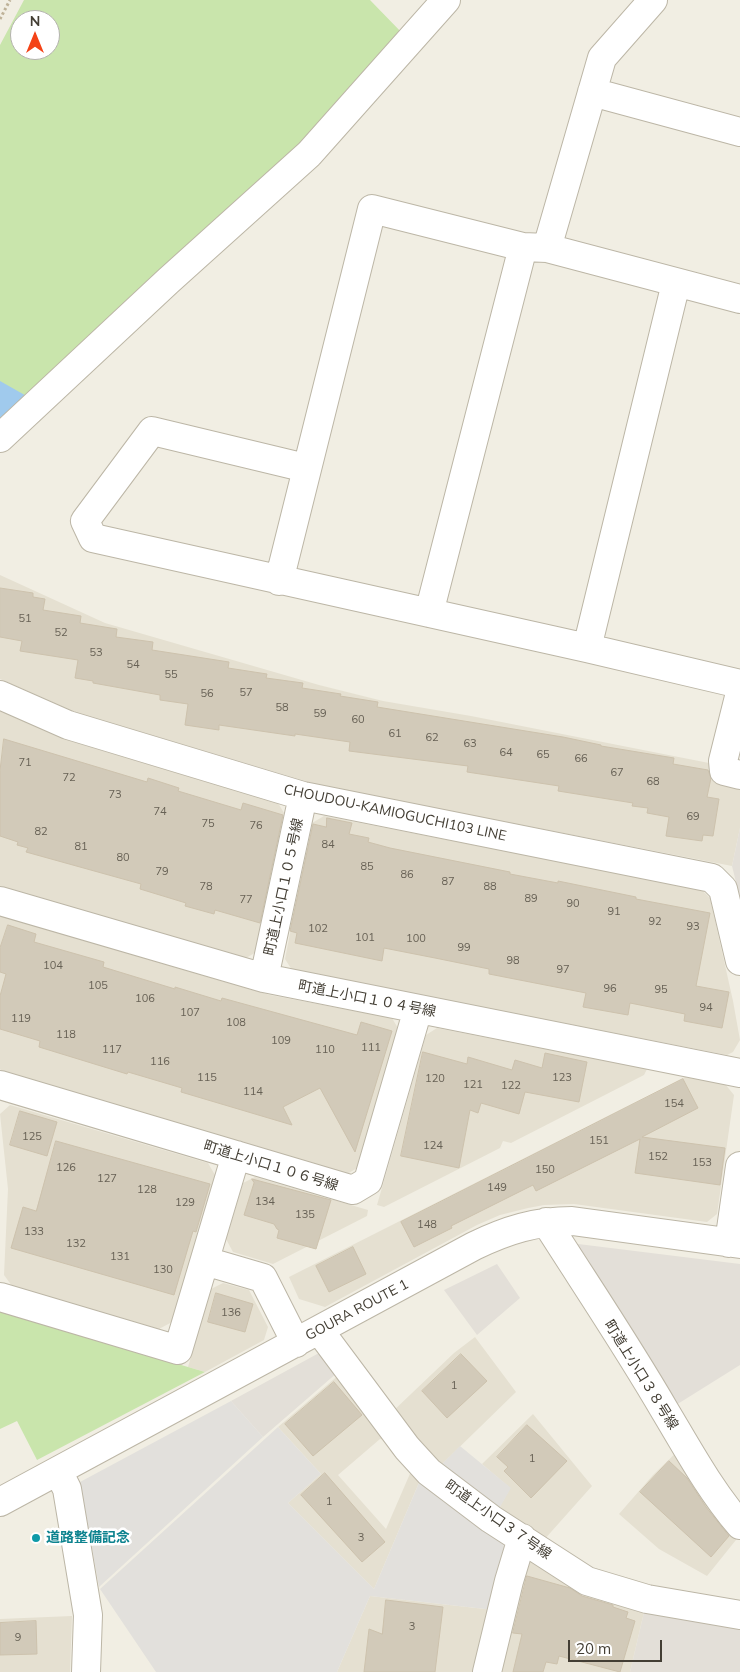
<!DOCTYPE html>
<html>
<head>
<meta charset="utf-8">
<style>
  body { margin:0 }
  #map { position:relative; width:740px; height:1672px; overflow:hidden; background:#f1eee3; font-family:Mulish,sans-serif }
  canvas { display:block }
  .north { position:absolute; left:10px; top:10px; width:50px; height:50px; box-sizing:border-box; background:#fff; border:1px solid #b4b2ae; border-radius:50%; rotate:0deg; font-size:14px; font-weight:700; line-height:20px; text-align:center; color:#433e34 }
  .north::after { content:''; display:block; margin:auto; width:18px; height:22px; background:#f44317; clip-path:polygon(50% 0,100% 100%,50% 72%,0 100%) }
  .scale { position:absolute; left:568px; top:1640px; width:94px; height:22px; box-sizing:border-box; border:2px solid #433e34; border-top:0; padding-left:6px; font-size:15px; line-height:18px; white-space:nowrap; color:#433e34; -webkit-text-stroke:4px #fff; paint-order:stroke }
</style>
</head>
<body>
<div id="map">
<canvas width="740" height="1672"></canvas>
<div class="north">N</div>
<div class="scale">20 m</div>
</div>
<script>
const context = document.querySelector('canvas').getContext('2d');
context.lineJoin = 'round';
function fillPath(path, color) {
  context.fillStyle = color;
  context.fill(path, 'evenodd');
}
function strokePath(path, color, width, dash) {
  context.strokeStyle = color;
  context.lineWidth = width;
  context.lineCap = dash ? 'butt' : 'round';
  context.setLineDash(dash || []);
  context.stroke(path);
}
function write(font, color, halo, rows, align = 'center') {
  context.font = font + ' Mulish,"Noto Sans JP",sans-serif';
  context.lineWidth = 5;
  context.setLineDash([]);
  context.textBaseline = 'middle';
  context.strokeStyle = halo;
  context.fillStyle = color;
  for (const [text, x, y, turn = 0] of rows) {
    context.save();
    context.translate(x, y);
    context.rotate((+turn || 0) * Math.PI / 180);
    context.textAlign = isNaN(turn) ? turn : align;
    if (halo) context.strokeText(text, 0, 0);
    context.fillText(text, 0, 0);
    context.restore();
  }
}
fillPath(new Path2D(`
  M0 575 105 623 319 685 383 701 471 716 714 764 740 785V828L732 866 322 786 77 713 0 679Z
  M0 711 70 741 278 803 284 813 258 951 246 958 0 886Z
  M324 816 701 889 710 898 733 1001 740 1040 733 1052 727 1055 292 970 285 959 297 897 312 823Z
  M0 916 270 995 392 1018 399 1030 359 1167 347 1174 3 1073 0 1069Z
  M437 1028 647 1069 644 1075 511 1143 503 1141 500 1148 384 1207 377 1205 426 1035Z
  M685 1077 725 1084 734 1095 717 1214 707 1222 574 1204 544 1205 528 1208 500 1215 477 1225 325 1307 299 1299 289 1277Z
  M10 1105 208 1163 215 1175 172 1322 159 1329 12 1286 4 1275 8 1189 0 1114Z
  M255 1177 368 1210 367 1216 273 1264 233 1252 226 1239 243 1183Z
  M223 1283 249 1290 268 1327 264 1340 205 1372 188 1367 211 1289Z
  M475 1337 516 1392 438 1468 390 1414 454 1353Z
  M340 1374 387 1440 380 1439 338 1475 386 1529 412 1469 421 1478 374 1589 288 1503 321 1474 278 1427Z
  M533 1414 592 1486 543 1541 497 1512 510 1488 482 1464Z
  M682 1447 740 1535 707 1576 659 1549 619 1514 653 1475Z
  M532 1557 645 1608 630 1672H498L523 1559Z
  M370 1596 494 1610 477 1672H337Z
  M72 1616 70 1672H0V1619Z`), '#e5e0d1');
fillPath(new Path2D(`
  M740 828V898L732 866Z
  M562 1242 740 1264V1365L668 1410Z
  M497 1264 520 1298 477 1335 444 1290Z
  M319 1353 325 1355 338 1372 263 1437 231 1401Z
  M645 1608 740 1625V1672H630Z`), '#e3dfd8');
fillPath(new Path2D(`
  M24 0H370L404 35 302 148 0 425V45ZM20 20H50V50H20Z
  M0 1312 188 1367 205 1372 37 1460 17 1421 0 1429Z`), '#c9e5ac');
fillPath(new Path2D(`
  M231 1401 263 1437 99 1587 80 1482Z
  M278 1427 321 1474 288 1503 374 1589 421 1478 509 1541 494 1610 370 1596 337 1672H156L100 1589Z
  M460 1446 511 1488 497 1512 438 1468Z`), '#e2e0dc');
fillPath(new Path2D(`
  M0 381 30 398 0 425Z`), '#a0caed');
const building = new Path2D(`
  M0 588 33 593V597L45 599 43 610 81 616 80 623 117 629 116 637 153 642 152 650 229 662 228 668 267 674 266 678 303 683 302 688 341 694 340 696 378 702 377 707 563 737 601 745V746L674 758 673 764 708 770 711 778 707 797 719 799 713 836 703 835 702 841 666 836 669 817 647 813 648 808 632 806 633 803 558 791 559 786 467 772 468 766 349 751 350 742 295 734V736L219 725V730L185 725 188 704 160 700V695L93 683V681L75 678 78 660 20 651 22 641 0 637Z
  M4 739 147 782 148 778 179 788 178 791 241 810 243 803 283 815 260 923 215 910 214 914 185 906 186 903 140 889 141 884 26 852 28 848 17 845 18 842 0 836V771Z
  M327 818 352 823 349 834 369 838 368 842 390 848 510 872V874L558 883V881L636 897V899L710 913 696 986 729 992 722 1028 684 1021 685 1014 630 1003 628 1015 583 1007 586 993 489 974V969L435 958 384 948 382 961 295 943 297 933 290 931 313 824 326 827Z
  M8 925 36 934 34 942 104 962 103 967 175 989V987L221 1001 222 998 357 1035 361 1022 392 1031 355 1152 320 1088 283 1107 292 1125 181 1092 182 1088 128 1072 127 1074 39 1047 40 1041 0 1029V996L6 974 0 972V948Z
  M423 1052 467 1064 468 1057 512 1070 515 1060 542 1068 545 1053 587 1062 579 1102 525 1092 519 1114 481 1103 478 1113 470 1110 459 1168 401 1156Z
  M683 1079 698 1108 642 1137 725 1148 720 1185 635 1173 640 1139 536 1191 533 1185 451 1226 452 1228 414 1247 401 1222Z
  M20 1111 57 1122 47 1156 10 1145Z
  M56 1141 210 1184 196 1232 193 1231 174 1295 11 1248 23 1207 36 1211Z
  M252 1179 331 1200 316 1249 277 1238 279 1230 277 1229 274 1224 244 1215 254 1183Z
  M353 1247 366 1274 329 1292 316 1266Z
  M216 1293 253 1304 245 1332 208 1322Z
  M461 1354 487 1381 447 1418 422 1391Z
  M334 1382 362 1415 313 1456 285 1424Z
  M527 1425 567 1461 531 1498 504 1471 508 1467 497 1457Z
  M669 1461 687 1478 706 1507 729 1536 711 1557 640 1492Z
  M325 1473 385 1542 362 1562 301 1495Z
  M527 1576 570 1588 582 1596 613 1605V1607L628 1612 626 1618 635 1621 620 1672 559 1656 557 1664 546 1662 543 1672H513L522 1634 513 1633Z
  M386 1600 443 1607 435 1672H364L369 1629 382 1634Z
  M36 1621 37 1654 0 1655V1623Z`);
fillPath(building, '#d2cab9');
strokePath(building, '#cdc2ad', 1);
const minor = new Path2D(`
  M592 92 740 132
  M547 248 602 58 653 0
  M0 438 168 281 309 154 446 0
  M306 468 152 431 85 521 93 538 587 648 740 684
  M279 581 372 209 523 247 547 248 740 299
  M429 613 523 247
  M587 648 676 283
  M740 693 723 761 724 771 740 775
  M0 695 68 725 303 796 712 878 723 889 740 961
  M0 901 264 978 740 1073
  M264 978 303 796
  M0 1085 353 1190 368 1181 418 1009
  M546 1222C586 1285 628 1347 665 1411 689 1451 710 1490 740 1525
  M729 1243 740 1166
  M205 1261 263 1278 296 1343
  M0 1297 178 1350 236 1155
  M319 1330 407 1448 429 1472 491 1519 587 1581 647 1599 740 1615
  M58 1471 67 1489 88 1615 86 1672
  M0 1502 474 1246C507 1230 536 1221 572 1221L740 1244
  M487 1672 509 1581 522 1538`);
strokePath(minor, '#bcb6a6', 30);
strokePath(new Path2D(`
  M0 19 10 0`), '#beb298', 3, [2.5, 2.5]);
strokePath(minor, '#fff', 28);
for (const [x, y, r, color] of [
  [36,1538,5,"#0f9aa8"]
]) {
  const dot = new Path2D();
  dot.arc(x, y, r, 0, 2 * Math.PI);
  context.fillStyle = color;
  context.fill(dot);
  strokePath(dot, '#fff', 2);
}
write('11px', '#676155', null, [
  ["51",25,619],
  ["52",61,633],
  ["53",96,653],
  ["54",133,665],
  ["55",171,675],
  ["57",246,693],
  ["56",207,694],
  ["58",282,708],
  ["59",320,714],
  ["60",358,720],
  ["61",395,734],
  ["62",432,738],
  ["63",470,744],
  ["64",506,753],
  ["65",543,755],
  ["66",581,759],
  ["71",25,763],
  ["67",617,773],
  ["72",69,778],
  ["68",653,782],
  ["73",115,795],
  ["74",160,812],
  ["69",693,817],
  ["75",208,824],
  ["76",256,826],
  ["82",41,832],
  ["84",328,845],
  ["81",81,847],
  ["80",123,858],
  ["85",367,867],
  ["79",162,872],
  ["86",407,875],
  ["87",448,882],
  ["78",206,887],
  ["88",490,887],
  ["89",531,899],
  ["77",246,900],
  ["90",573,904],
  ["91",614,912],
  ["92",655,922],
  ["93",693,927],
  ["102",318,929],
  ["101",365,938],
  ["100",416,939],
  ["99",464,948],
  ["98",513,961],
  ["104",53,966],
  ["97",563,970],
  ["105",98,986],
  ["96",610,989],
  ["95",661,990],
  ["106",145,999],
  ["94",706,1008],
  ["107",190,1013],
  ["119",21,1019],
  ["108",236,1023],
  ["118",66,1035],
  ["109",281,1041],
  ["111",371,1048],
  ["117",112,1050],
  ["110",325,1050],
  ["116",160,1062],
  ["115",207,1078],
  ["123",562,1078],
  ["120",435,1079],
  ["121",473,1085],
  ["122",511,1086],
  ["114",253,1092],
  ["154",674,1104],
  ["125",32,1137],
  ["151",599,1141],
  ["124",433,1146],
  ["152",658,1157],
  ["153",702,1163],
  ["126",66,1168],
  ["150",545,1170],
  ["127",107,1179],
  ["149",497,1188],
  ["128",147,1190],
  ["134",265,1202],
  ["129",185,1203],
  ["135",305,1215],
  ["148",427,1225],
  ["133",34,1232],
  ["132",76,1244],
  ["131",120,1257],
  ["130",163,1270],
  ["136",231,1313],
  ["1",454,1386],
  ["1",532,1459],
  ["1",329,1502],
  ["3",361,1538],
  ["3",412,1627],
  ["9",18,1638]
]);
write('14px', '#433e34', '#fff', [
  ["CHOUDOU-KAMIOGUCHI103 LINE",395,813,12],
  ["町道上小口１０５号線",284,887,-78],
  ["町道上小口１０４号線",367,999,11],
  ["町道上小口１０６号線",271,1166,17],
  ["GOURA ROUTE 1",357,1310,-28],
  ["町道上小口３８号線",641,1375,58],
  ["町道上小口３７号線",498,1520,35]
]);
write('bold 14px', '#0d838f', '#fff', [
  ["道路整備記念",46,1538]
], 'left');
</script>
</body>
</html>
